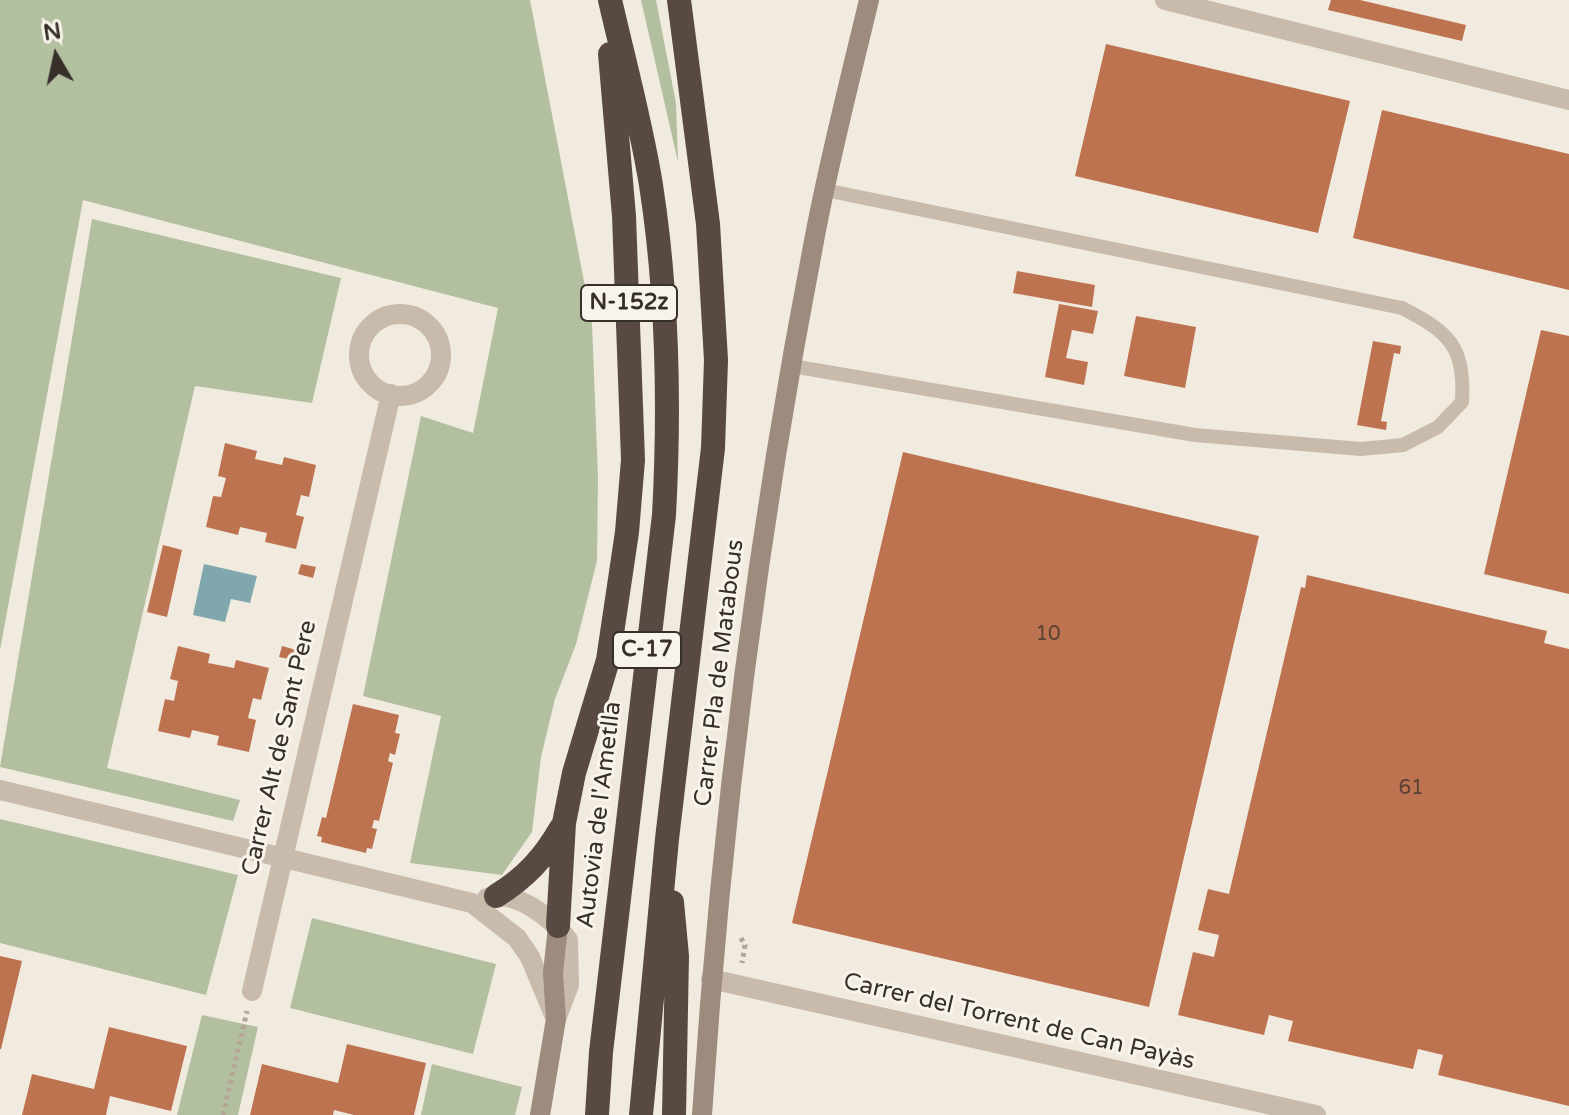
<!DOCTYPE html>
<meta charset="utf-8">
<style>
body{margin:0}
#map{position:relative;width:1569px;height:1115px;overflow:hidden;background:#f1eadf;font-family:"Varela Round",sans-serif}
canvas{display:block}
.north{position:absolute;left:16px;top:16px;width:80px;height:80px;-webkit-text-stroke:6px #f9f4eb;paint-order:stroke;rotate:351deg;font-size:22px;font-weight:700;line-height:32px;text-align:center;color:#372f2a}
.north::after{content:'';display:block;margin:auto;width:28px;height:36px;background:#372f2a;clip-path:polygon(50% 0,100% 100%,50% 72%,0 100%)}
</style>
<div id="map">
<canvas width="1569" height="1115"></canvas>
<div class="north">N</div>
</div>
<script>
const context = document.querySelector('canvas').getContext('2d');
context.lineJoin = 'round';
function paint(path, color) {
  context.fillStyle = color;
  context.fill(path, 'evenodd');
}
function trace(path, color, width, dash) {
  context.strokeStyle = color;
  context.lineWidth = width;
  context.lineCap = dash ? 'butt' : 'round';
  context.setLineDash(dash || []);
  context.stroke(path);
}
function drawText(font, color, halo, rows, align = 'center') {
  context.font = font + ' "Varela Round",sans-serif';
  context.lineWidth = 6;
  context.setLineDash([]);
  context.textBaseline = 'middle';
  context.strokeStyle = halo;
  context.fillStyle = color;
  for (const [text, x, y, turn = 0] of rows) {
    context.save();
    context.translate(x, y);
    context.rotate((+turn || 0) * Math.PI / 180);
    context.textAlign = isNaN(turn) ? turn : align;
    if (halo) context.strokeText(text, 0, 0);
    context.fillText(text, 0, 0);
    context.restore();
  }
}
const green = new Path2D(`
 M0 0H530L592 323 598 478 597 561 576 644 555 699 541 757 532 832 502 875 410 863 441 716 363 696 421 416 473 433 498 308 83 200 0 650Z
 M641 0H656L676 103 678 162Z
 M92 219 341 278 312 403 195 386 107 768 240 800 233 821 0 767Z
 M0 819 238 875 206 995 0 943Z
 M312 918 496 964 473 1054 290 1008Z
 M202 1015 258 1027 238 1115H177Z
 M432 1064 522 1087 515 1115H421Z`);
const water = new Path2D(`
 M204 564 257 576 250 603 231 599 225 622 193 615Z`);
const building = new Path2D(`
 M1331 0H1360L1466 25 1462 41 1328 10Z
 M1106 44 1350 101 1318 233 1075 176Z
 M1382 110 1569 154V290L1353 238Z
 M1017 271 1095 285 1092 307 1013 293Z
 M1059 304 1098 311 1093 334 1072 330 1066 358 1088 362 1084 385 1045 377Z
 M1136 316 1196 327 1185 388 1124 376Z
 M1541 330 1569 336V594L1484 574Z
 M1373 341 1401 346 1400 354 1394 353 1381 421 1387 422 1386 430 1357 425Z
 M225 443 257 451 255 459 282 465 284 457 316 465 309 497 301 495 296 515 304 517 296 549 265 542 267 533 240 527 238 535 206 527 213 496 221 497 226 478 218 476Z
 M903 452 1259 536 1149 1007 792 923Z
 M163 545 182 550 167 617 147 612Z
 M301 564 316 567 313 578 298 574Z
 M1307 575 1547 631 1544 643 1569 649V1106L1438 1075 1443 1055 1418 1049 1413 1069 1288 1041 1293 1021 1269 1015 1264 1035 1178 1015 1193 952 1214 957 1219 935 1198 930 1208 889 1229 894 1301 587 1305 588Z
 M178 646 210 654 208 663 234 668 236 660 269 668 261 700 253 698 248 718 256 720 249 752 217 745 219 736 192 730 190 738 158 731 165 699 174 701 178 681 170 679Z
 M282 646 296 650 294 660 279 657Z
 M353 704 399 715 395 733 400 734 395 755 390 753 388 761 393 763 379 821 374 820 372 828 377 829 372 849 367 848 366 853 321 842 322 837 317 836 322 817 326 818Z
 M0 956 22 961 1 1049H0Z
 M109 1027 187 1046 171 1111 110 1096 106 1115H22L32 1074 94 1089Z
 M347 1044 426 1063 414 1115H354L334 1110 333 1115H250L262 1064 338 1083Z`);
const path = new Path2D(`
 M741 938 745 945 742 963
 M223 1115 247 1011`);
const service = new Path2D(`
 M792 366 1195 435 1361 449 1403 445 1438 427 1462 402C1465 346 1449 332 1402 308L825 190`);
const minor = new Path2D(`
 M1165 0 1569 100
 M359 355a41 41 0 1 1 82 0a41 41 0 1 1-82 0Z
 M0 790 472 903 517 938 530 957 554 1015
 M487 898C516 889 552 918 568 940L569 985 556 1019
 M711 979 1316 1115
 M252 991 391 394`);
const secondary = new Path2D(`
 M540 1115 556 1019 553 973 558 926
 M702 1115C721 822 758 530 814 241 829 160 850 80 869 0`);
const motorway = new Path2D(`
 M496 896C525 878 544 858 561 828
 M672 902 677 956 674 1115
 M558 926 564 823 574 773 608 660 627 532 633 460 624 216 610 54
 M597 1115 601 1052 664 515C670 404 668 295 651 185 641 123 624 61 610 0
 M641 1115 667 839 713 448 716 360 708 224 679 0`);
const numberNames = [
 ["10",1048,635],
 ["61",1411,789]
];
const shields = [
 [629,303,96],
 [647,650,68]
];
const shieldNames = [
 ["N-152z",629,303],
 ["C-17",647,650]
];
const streetNames = [
 ["Carrer Pla de Matabous",720,673,-83],
 ["Carrer Alt de Sant Pere",280,748,-77],
 ["Autovia de l'Ametlla",600,815,-83],
 ["Carrer del Torrent de Can Payàs",1019,1022,13]
];
paint(green, '#b2c0a0');
paint(water, '#80a7ad');
paint(building, '#be7350');
trace(path, '#b5a596', 5, [4, 4]);
trace(service, '#c9bbab', 14);
trace(minor, '#c9bbab', 20);
trace(secondary, '#9d8b7d', 20);
trace(motorway, '#584a42', 24);
drawText('20px', '#594034', null, numberNames);
for (const [x, y, w] of shields) {
  const box = new Path2D();
  box.roundRect(x - w / 2, y - 18, w, 36, 6);
  context.fillStyle = '#f9f4eb';
  context.fill(box);
  trace(box, '#372f2a', 2);
}
drawText('bold 22px', '#372f2a', null, shieldNames);
drawText('24px', '#372f2a', '#f9f4eb', streetNames);
</script>
